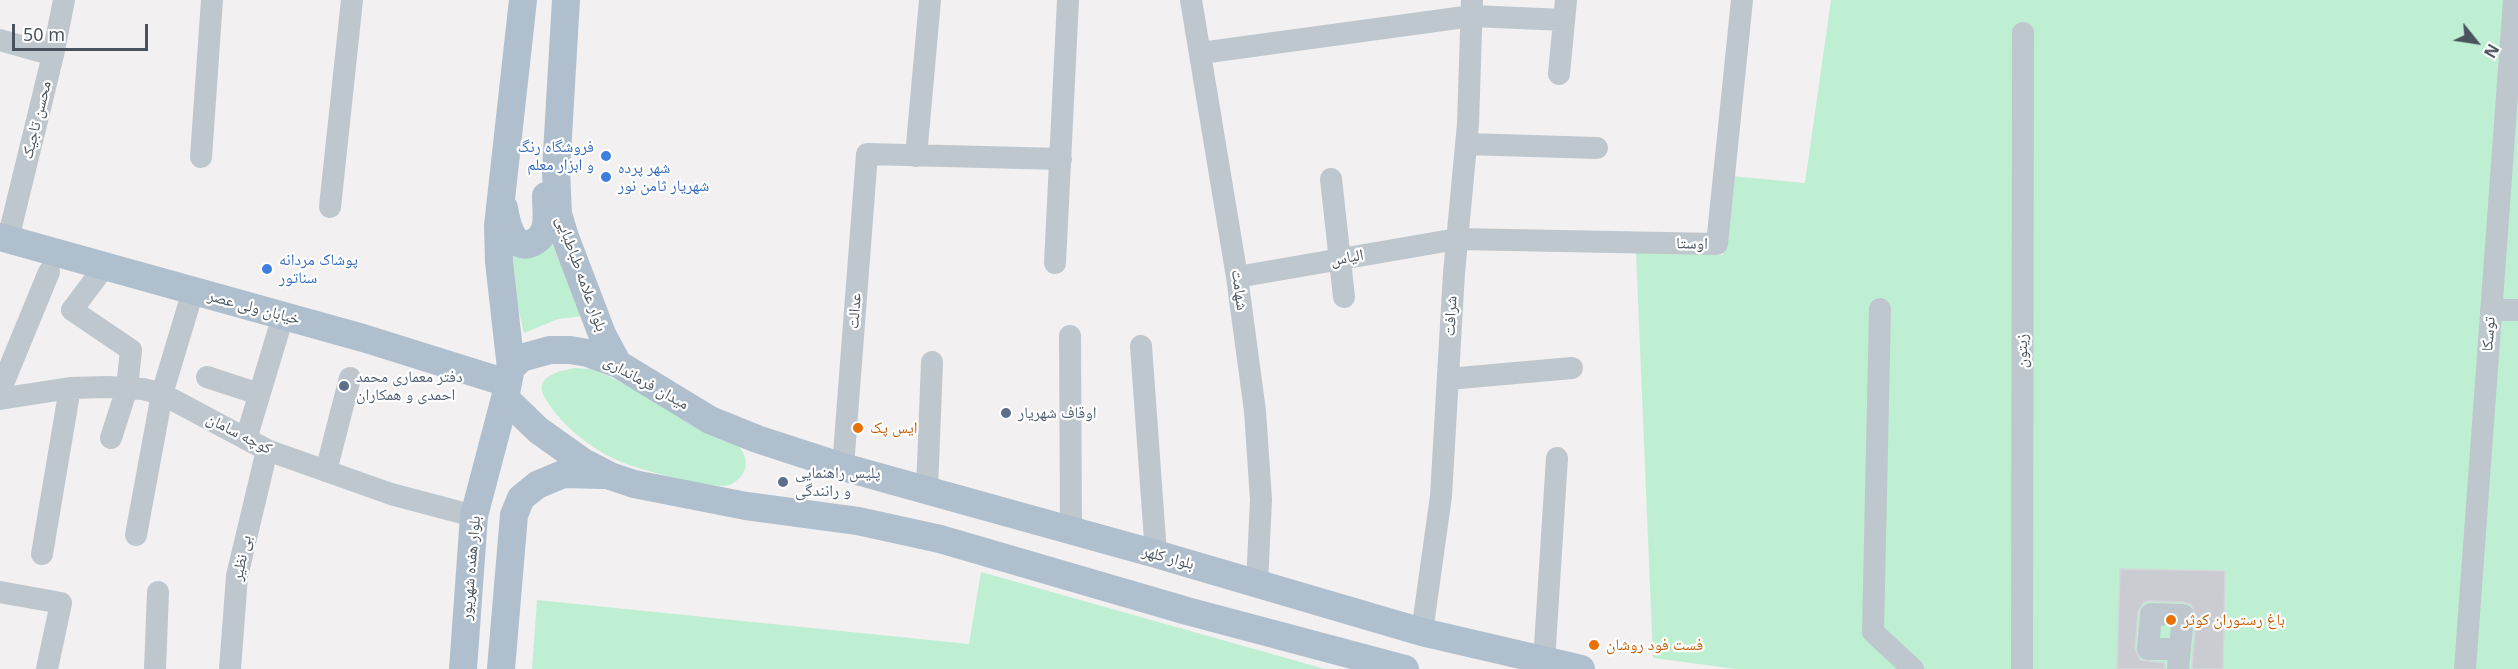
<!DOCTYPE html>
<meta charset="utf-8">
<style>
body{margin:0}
#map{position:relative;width:2518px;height:669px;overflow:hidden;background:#f2f0f0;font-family:"Noto Sans",sans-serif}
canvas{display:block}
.north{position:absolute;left:2446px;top:12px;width:60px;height:60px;-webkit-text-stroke:4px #fff;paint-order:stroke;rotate:120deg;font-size:16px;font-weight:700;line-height:24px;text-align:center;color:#48535d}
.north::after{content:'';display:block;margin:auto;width:21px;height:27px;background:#48535d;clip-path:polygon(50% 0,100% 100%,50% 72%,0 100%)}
.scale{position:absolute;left:12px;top:24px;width:136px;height:27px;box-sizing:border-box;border:3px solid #48535d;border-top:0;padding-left:8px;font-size:18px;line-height:21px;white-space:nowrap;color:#48535d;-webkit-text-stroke:4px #fff;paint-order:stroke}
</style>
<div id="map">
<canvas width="2518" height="669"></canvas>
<div class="north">N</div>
<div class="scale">50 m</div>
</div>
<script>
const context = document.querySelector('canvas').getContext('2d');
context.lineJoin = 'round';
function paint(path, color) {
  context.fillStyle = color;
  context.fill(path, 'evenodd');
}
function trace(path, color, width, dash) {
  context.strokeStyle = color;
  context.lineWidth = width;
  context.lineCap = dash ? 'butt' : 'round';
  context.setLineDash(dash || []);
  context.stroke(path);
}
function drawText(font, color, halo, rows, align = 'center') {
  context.font = font + ' "Noto Sans","Noto Naskh Arabic",sans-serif';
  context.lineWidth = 4.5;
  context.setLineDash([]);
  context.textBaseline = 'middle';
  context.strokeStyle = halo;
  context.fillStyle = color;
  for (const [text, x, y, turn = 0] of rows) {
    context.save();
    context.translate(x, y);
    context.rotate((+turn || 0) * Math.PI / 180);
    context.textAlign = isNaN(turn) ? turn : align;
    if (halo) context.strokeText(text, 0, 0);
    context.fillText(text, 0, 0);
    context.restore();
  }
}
const green = new Path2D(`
 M1831 0H2518V669H1736L1653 658 1636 252 1723 255 1731 176 1805 183Z
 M551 242 584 316 558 319 524 333 504 248Z
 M574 368 591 369 610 377 734 441C742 449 748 458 745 469 742 478 733 485 725 486 703 487 642 470 621 462 593 450 563 427 547 401 531 378 555 372 574 368Z
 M981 572 1325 669H532L537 600 969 644Z`);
const building = new Path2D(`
 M2120 569 2225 571 2223 669H2192L2196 616 2191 604 2183 602 2151 601 2144 602 2138 612 2135 648 2140 660 2165 663V669H2117Z`);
const minor = new Path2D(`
 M1191 0 1237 277 1255 411 1261 500 1257 583
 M0 40 53 55
 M1201 53 1472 16 1564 20
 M1559 74 1566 0
 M1466 144 1597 148
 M916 156 930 0
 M201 157 212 0
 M1331 179 1344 297
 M330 207 352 0
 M8 239 53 55 64 0
 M1055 263 1068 0
 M105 266 72 310 131 350 127 388 111 438
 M1237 277 1457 239 1717 244 1742 0
 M1880 309 1873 632 1913 669
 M2491 310H2518
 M1070 336 1071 532
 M1141 346 1156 554
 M207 377 259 394
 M1448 379 1572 368
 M0 391 49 272
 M0 399 70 388 108 387 143 389 162 394 267 450 391 494 474 516
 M246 439 283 316
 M843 467 867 154 1061 159
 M326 471 350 378
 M927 490 932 362
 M136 535 162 394 193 291
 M42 554 70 388
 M0 592 61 603 47 669
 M1422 632 1441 496 1454 273 1468 124 1472 0
 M1544 661 1557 458
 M155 669 158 592
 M230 669 237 576 267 450
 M2022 669 2023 33
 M2178 669 2183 615 2151 614 2148 649H2180
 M2465 669 2514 0`);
const major = new Path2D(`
 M566 0 556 170 558 214 565 237 602 334 618 364
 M504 208C506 221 512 252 532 243 539 240 542 236 545 229 548 220 546 206 546 196
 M0 237 363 338 507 383
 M511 368 499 262 498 226 523 0
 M463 669 474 516 505 398
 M501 669 514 515 521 498 537 485 563 474 603 475
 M1405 669 1187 611 940 539 858 521 746 506 634 484 610 476 583 462 538 430 505 398 511 368 521 358 550 350H570L588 353 618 364 710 420 757 439 843 467 1156 554 1422 632 1581 669`);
const markers = [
 [606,156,6,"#3f7fe0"],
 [606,177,6,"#3f7fe0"],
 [267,269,6,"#3f7fe0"],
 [344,386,6,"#5c6f8a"],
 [1006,413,6,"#5c6f8a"],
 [858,428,6,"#e8710a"],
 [783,482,6,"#5c6f8a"],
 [2171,620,6,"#e8710a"],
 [1594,645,6,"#e8710a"]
];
const streetNames = [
 ["محسن تاجیک",37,120,-76],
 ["اوستا",1692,244,1],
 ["الیاس",1347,258,-10],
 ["بلوار علامه طباطبایی",581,274,70],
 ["شهامت",1239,290,82],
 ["خیابان ولی عصر",254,308,15],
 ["عدالت",855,311,-86],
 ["شرافت",1451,316,-87],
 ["توسکا",2489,334,-86],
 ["زیتون",2022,351,-90],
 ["میدان فرمانداری",646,383,29],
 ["کوچه سامان",239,434,27],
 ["بی نظیر",242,558,-78],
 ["بلوار کلهر",1168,558,15],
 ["بلوار هفده شهریور",471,568,-85]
];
const shopNames = [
 ["فروشگاه رنگ",594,147,"right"],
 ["و ابزار معلم",594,165,"right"],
 ["شهر پرده",618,168],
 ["شهریار ثامن نور",618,186],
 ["پوشاک مردانه",279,260],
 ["سناتور",279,278]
];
const serviceNames = [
 ["دفتر معماری محمد",356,377],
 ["احمدی و همکاران",356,395],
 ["اوقاف شهریار",1018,413],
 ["پلیس راهنمایی",795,473],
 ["و رانندگی",795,491]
];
const foodNames = [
 ["ایس پک",870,428],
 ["باغ رستوران کوثر",2183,620],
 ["فست فود روشان",1606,645]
];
paint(green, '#bfefd2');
paint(building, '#caccd2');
trace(building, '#d4d6db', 1.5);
trace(minor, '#bec7ce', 22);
trace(major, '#b0bfce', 28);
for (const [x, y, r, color] of markers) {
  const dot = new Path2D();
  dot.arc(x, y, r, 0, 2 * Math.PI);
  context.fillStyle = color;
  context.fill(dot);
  trace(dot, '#fff', 2);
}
drawText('16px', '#48535d', '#fff', streetNames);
drawText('16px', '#366cbe', '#fff', shopNames, 'left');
drawText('16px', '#4e5e75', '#fff', serviceNames, 'left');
drawText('16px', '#c56008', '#fff', foodNames, 'left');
</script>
